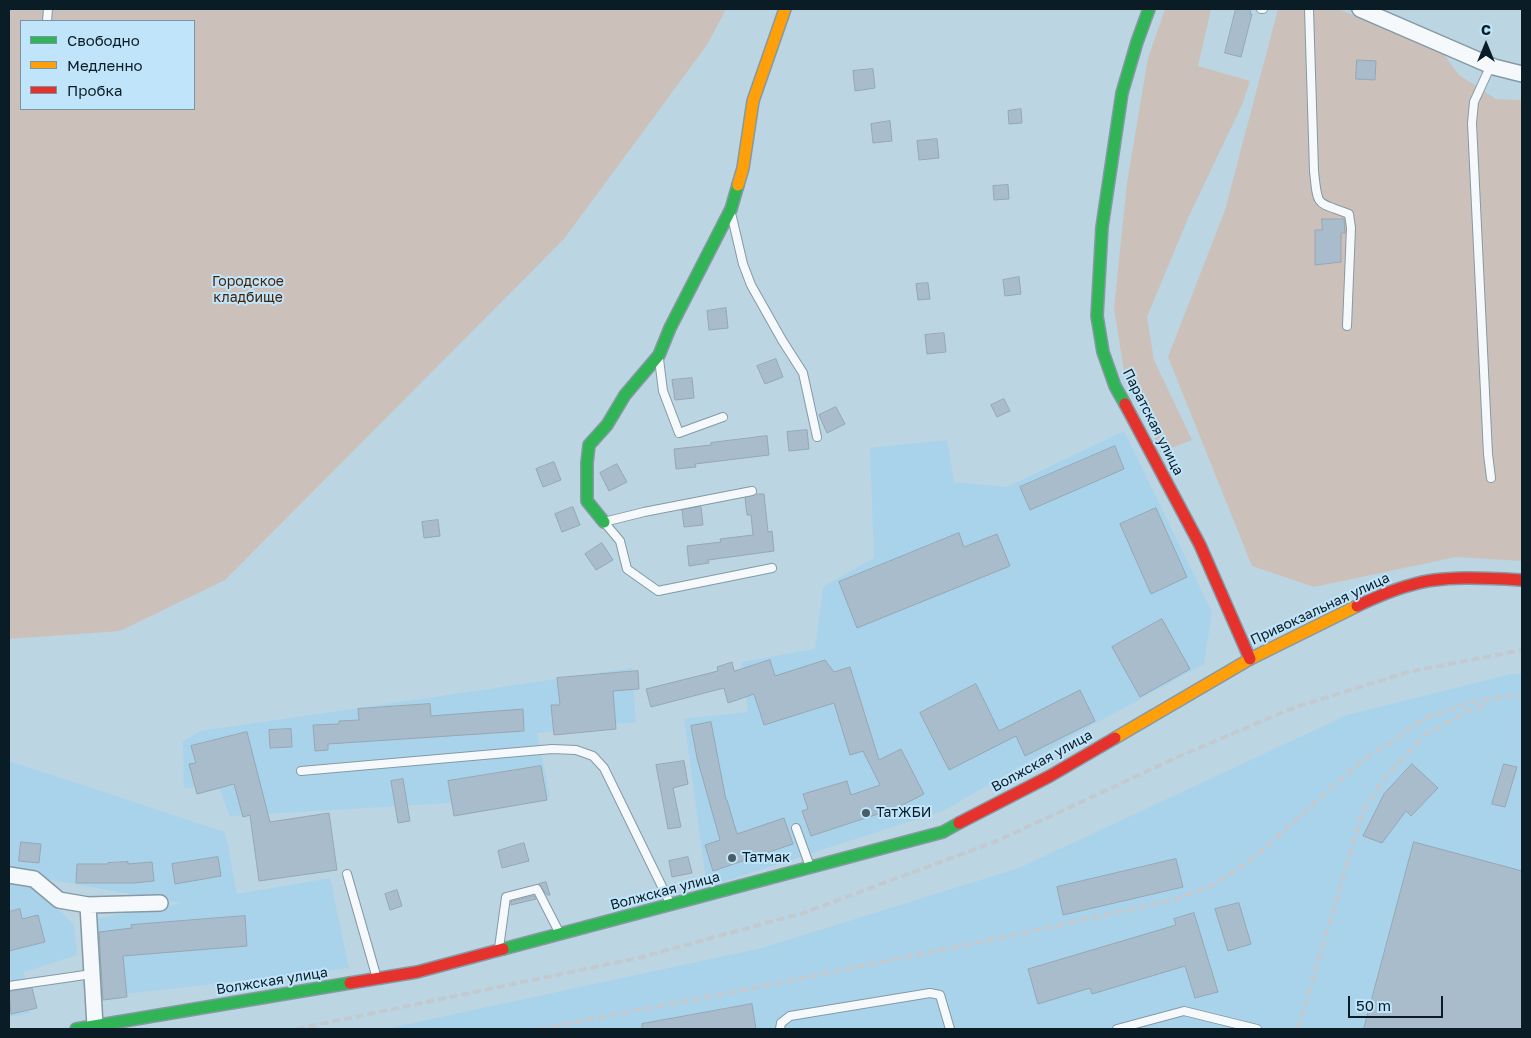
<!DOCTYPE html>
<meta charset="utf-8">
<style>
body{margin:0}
#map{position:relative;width:1531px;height:1038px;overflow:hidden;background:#bbd5e3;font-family:"Golos Text",sans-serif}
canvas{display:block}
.frame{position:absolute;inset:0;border:10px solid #0a1c25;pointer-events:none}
.legend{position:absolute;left:20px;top:20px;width:175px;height:90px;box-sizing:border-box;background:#c0e5fa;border:1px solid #7795a5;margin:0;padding:6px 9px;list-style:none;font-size:15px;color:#0a1c25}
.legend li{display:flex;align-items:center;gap:10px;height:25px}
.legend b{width:25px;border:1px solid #7795a5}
.north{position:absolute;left:1461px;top:20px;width:50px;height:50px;-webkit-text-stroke:4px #c0e5fa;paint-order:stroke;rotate:0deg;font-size:14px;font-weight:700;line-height:20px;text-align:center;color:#0a1c25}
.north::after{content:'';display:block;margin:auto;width:18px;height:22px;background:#0a1c25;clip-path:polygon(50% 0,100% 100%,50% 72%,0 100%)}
.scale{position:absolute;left:1348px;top:996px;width:95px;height:22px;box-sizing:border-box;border:2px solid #0a1c25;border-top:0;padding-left:6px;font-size:15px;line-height:18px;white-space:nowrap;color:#0a1c25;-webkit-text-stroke:4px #c0e5fa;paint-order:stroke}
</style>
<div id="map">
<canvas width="1531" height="1038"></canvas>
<div class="frame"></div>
<ul class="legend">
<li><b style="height:6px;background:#30b455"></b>Свободно</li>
<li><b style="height:6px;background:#ff9f0a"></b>Медленно</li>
<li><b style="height:6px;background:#e5322d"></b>Пробка</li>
</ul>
<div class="north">С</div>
<div class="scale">50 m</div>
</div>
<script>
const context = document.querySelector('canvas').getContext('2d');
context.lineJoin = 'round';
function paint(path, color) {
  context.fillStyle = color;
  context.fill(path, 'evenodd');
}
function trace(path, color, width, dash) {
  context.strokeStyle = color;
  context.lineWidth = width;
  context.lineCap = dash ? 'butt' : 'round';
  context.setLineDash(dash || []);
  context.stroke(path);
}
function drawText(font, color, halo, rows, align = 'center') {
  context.font = font + ' "Golos Text",sans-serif';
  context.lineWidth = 4;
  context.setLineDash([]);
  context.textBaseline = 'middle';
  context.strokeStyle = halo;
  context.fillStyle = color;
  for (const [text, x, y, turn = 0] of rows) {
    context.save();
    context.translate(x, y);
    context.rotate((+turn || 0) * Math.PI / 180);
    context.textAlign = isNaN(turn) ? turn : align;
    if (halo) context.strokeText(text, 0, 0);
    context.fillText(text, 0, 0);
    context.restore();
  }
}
const built = new Path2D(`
 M1124 431 1212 612 1204 664 1074 735 945 810 707 887 684 719 748 712 741 662 815 649 823 587 874 558 870 448 947 440 954 482 1007 487Z
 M632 668 636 722 537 733 550 797 230 816 218 785 184 788 183 741 201 731Z
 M1511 674H1522V1029H385L762 948 1019 868 1347 715Z
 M9 761 225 832 237 894 330 878 349 968 100 997 89 920 182 903 24 875 74 925 77 955 24 972 30 1013 9 1017Z`);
const green = new Path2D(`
 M9 9H726L707 45 564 239 225 580 120 631 9 639ZM21 21H194V109H21Z
 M1165 9H1211L1198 66 1250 81 1242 105 1189 216 1147 317 1154 360 1192 440 1161 452 1124 371 1114 308 1127 183 1148 58Z
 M1278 9H1338L1442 52 1459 75 1496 99 1522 100V561L1456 557 1314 587 1252 566 1168 357 1225 210Z`);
const building = new Path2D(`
 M1236 9H1251L1250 14H1252L1241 57 1225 53Z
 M1357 60 1376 61 1375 80 1356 79Z
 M873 69 875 88 855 91 853 71Z
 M1021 109 1022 123 1009 124 1008 111Z
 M890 121 892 141 873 143 871 124Z
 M937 139 939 158 919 160 917 141Z
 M1008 185 1009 199 994 200 993 186Z
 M1322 219H1344L1345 233H1341V262L1315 265V230H1322Z
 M1019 277 1021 294 1005 296 1003 280Z
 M928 283 930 299 918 300 916 284Z
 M726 308 728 328 709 330 707 311Z
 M944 333 946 352 927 354 925 335Z
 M776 359 783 377 765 384 757 366Z
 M692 378 694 398 675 400 672 380Z
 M1004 399 1010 411 997 417 991 405Z
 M836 407 845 424 827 433 819 415Z
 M807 430 809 449 789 451 787 432Z
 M767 436 769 455 695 464 696 467 676 469 674 449 711 445V443Z
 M1115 446 1124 469 1030 510 1020 487Z
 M554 462 561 480 543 487 536 469Z
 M617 464 627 482 609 491 600 473Z
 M756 494H764L768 532 772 531 774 551 708 560 709 563 689 566 687 546 721 542 720 539 753 535 751 515H747L745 498Z
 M573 507 580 525 562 532 555 514Z
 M701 507 703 525 684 527 682 510Z
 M1156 508 1187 577 1151 594 1120 524Z
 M438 520 440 536 424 538 422 522Z
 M959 533 964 547 997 534 1010 566 857 628 839 582Z
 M602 543 613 560 596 570 585 554Z
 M1162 619 1190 669 1140 697 1112 647Z
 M770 660 775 676 825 660 834 672 850 667 879 760 901 749 924 794 893 810V809L811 836 802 811 808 809 803 794 847 781 851 795 880 785 863 751 850 755 834 703 764 725 754 694 728 703 724 688 651 707 646 689 718 671 717 667 732 662 734 671Z
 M638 671 639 689 613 691 616 729 554 735 551 705H560L557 678Z
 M976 684 999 731 1080 690 1095 721 1025 756 1016 736 949 770 920 713Z
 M430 704 431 716 523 709 524 731 328 744V750L315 751 313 725 339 724V721L359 720 358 709Z
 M711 722 726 800H727L737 834 784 818 793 844 713 871 705 845 720 840 697 758 691 726Z
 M291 729 292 747 270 748 269 730Z
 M247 732 270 822 329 813 337 870 259 881 250 815 243 817 234 784 197 794 189 764 196 763 191 746Z
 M684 761 688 784 673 788 681 827 668 829 656 765Z
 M1412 764 1438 788 1411 816 1406 811 1382 843 1363 836 1384 794Z
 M1504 764 1517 767 1505 807 1492 804Z
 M541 766 547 800 454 816 448 781Z
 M403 779 410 821 398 823 391 781Z
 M21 842 41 844 39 863 19 861Z
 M1414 842 1522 871V1029H1364Z
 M524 843 529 861 502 868 498 851Z
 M218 857 221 876 175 884 172 864Z
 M688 857 692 873 672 877 669 861Z
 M1176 859 1183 887 1063 915 1057 887Z
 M128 862V864L152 862 154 881 134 883H76L77 864H108V863Z
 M546 882 550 895H547L539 884Z
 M397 890 402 906 390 910 385 894Z
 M534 896 536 899 511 905V902Z
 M1239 903 1251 944 1228 951 1215 909Z
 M20 909 22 919 38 915 45 942 9 951V912Z
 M1194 913 1218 992 1195 998 1185 966 1092 994 1090 988 1038 1004 1028 969 1176 925 1174 919Z
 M245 916 247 946 123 956 127 997 103 1000 99 932 132 928 131 925Z
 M32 988 37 1008 11 1014 9 992Z
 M752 1004 756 1029H642V1024Z`);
const lane = new Path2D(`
 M1261 9H1263
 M1309 9 1314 171C1318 209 1316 201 1349 214L1351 228 1347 326
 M47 21 48 9
 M1491 65 1474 102 1472 123 1488 454 1491 478
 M732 217 743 264 751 285 782 340 803 373 817 437
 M659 359 663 391 679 433 723 417
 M752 491 644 512 604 522 620 541 627 569 658 591 772 568
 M301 771 552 749 576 750 593 756 604 768 670 903
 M796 828 809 864
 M347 874 376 975
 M499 948 506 897 537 889 559 932
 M9 986 92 974
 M780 1029 781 1023 790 1016 930 993 940 995 950 1029
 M1117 1029 1184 1011 1257 1029`);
const street = new Path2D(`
 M1360 9 1494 67 1522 74
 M9 875 34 879 59 900 88 905 160 903
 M88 905 95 1026`);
const fast = new Path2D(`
 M1125 404 1115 386 1103 352 1097 316 1102 227 1122 93 1137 42 1149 9
 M604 522 587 501V463L589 445 607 425 625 395 659 355 670 328 731 209 738 185
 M503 949 943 832 959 823
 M76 1029 350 983`);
const slow = new Path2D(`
 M738 185 743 168 753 101 785 9
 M1115 738 1250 659 1357 606`);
const jam = new Path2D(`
 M1125 404 1200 545 1250 659
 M1357 606C1374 598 1392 590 1411 585 1442 575 1489 578 1522 580
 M959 823 1050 776 1115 738
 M350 983 417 972 503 949`);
const rail = new Path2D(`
 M297 1029 638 958 803 913 997 841 1180 756 1293 708 1408 672 1522 650
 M539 1029 734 992 1034 931 1176 899 1215 884 1251 860 1359 763 1426 718 1471 702 1522 694
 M1298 1029 1363 810 1387 775 1425 735 1468 711 1488 705`);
const markers = [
 [866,813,5,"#485d68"],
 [732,858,5,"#485d68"]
];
const parkNames = [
 ["Городское",248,282],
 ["кладбище",248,298]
];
const streetNames = [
 ["Паратская улица",1153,422,63],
 ["Привокзальная улица",1320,609,-25],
 ["Волжская улица",1042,761,-29],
 ["Волжская улица",665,891,-15],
 ["Волжская улица",272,981,-9]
];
const poiNames = [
 ["ТатЖБИ",876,813],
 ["Татмак",742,858]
];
paint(built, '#a9d3ea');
paint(green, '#ccc1ba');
paint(building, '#a9bccb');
trace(building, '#96a7b3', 1);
trace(lane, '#8599a4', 10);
trace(street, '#8599a4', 18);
trace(fast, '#8599a4', 14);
trace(slow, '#8599a4', 14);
trace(jam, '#8599a4', 14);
trace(lane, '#f5f9fb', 8);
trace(street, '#f5f9fb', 15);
trace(fast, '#30b455', 11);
trace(slow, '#ff9f0a', 11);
trace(jam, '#e5322d', 11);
trace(rail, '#c2cacf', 4, [8, 4]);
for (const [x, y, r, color] of markers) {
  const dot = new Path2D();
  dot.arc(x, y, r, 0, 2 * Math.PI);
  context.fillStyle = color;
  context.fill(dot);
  trace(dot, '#c0e5fa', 2);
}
drawText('14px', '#462208', '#c0e5fa', parkNames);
drawText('14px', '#0a1c25', '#c0e5fa', streetNames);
drawText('14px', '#0a1c25', '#c0e5fa', poiNames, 'left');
</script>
